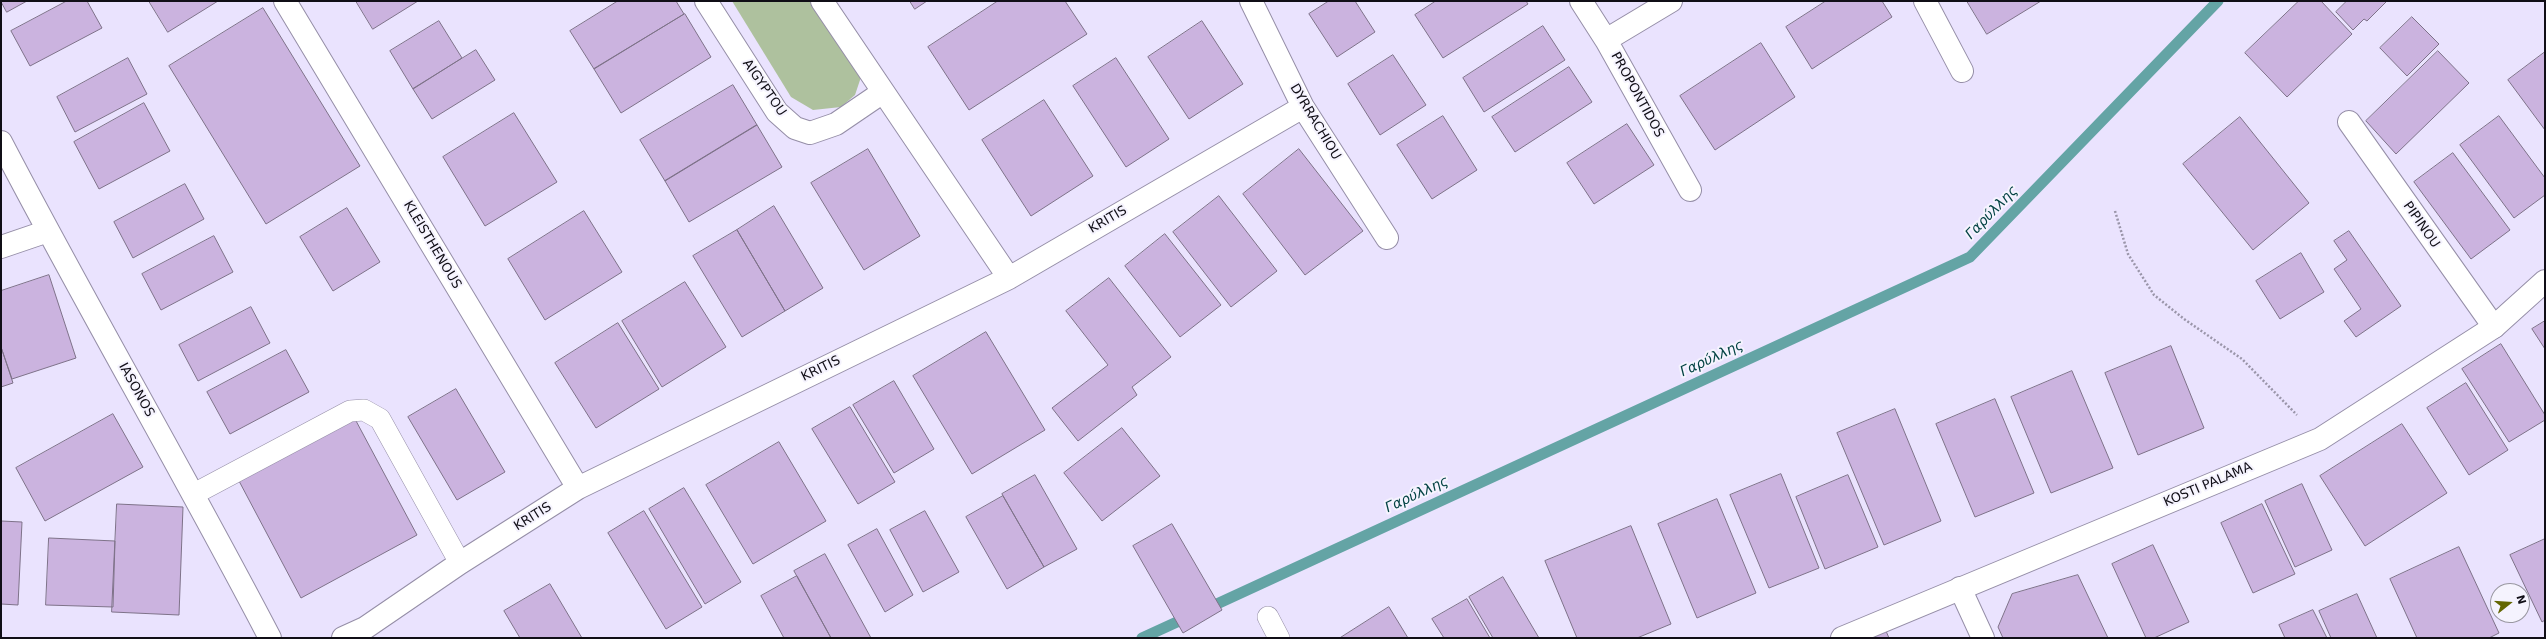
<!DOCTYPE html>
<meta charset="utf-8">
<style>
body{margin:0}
#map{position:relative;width:2546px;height:639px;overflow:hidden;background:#eae3fe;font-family:"DejaVu Sans",sans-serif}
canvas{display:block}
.frame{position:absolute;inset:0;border:2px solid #100e16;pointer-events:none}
.north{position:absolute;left:2490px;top:583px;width:40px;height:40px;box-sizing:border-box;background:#f5f3fe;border:1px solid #9997a1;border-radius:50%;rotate:73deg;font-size:11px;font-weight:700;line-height:16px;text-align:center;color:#100e16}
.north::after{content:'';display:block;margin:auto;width:14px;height:18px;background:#636602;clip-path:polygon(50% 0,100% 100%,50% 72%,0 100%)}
</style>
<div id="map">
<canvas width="2546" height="639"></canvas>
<div class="frame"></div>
<div class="north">N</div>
</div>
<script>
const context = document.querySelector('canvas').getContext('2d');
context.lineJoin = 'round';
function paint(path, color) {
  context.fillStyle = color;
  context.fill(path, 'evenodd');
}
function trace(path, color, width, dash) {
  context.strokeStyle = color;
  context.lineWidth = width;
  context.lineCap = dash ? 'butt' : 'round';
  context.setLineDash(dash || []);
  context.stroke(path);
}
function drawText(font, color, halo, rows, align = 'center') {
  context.font = font + ' "DejaVu Sans",sans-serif';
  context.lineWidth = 4;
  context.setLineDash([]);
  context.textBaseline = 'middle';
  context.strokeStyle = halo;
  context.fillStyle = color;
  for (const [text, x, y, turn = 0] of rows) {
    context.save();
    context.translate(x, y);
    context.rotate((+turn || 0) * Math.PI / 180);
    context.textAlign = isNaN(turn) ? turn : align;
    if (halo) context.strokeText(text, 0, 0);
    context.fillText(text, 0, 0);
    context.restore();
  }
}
const green = new Path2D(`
 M732 1H815L863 71 855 95 841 107 813 110 791 97Z`);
const stream = new Path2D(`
 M1206 609 1970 257 2218 1
 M1142 638 1190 616`);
const building = new Path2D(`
 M1 1H27L7 12Z
 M67 1H87L102 28 30 66 11 31Z
 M149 1H218L168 32Z
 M356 1H418L373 29Z
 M618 1H676L684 14 594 69 570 31Z
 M910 1H927L915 9Z
 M998 1H1065L1087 34 969 110 928 47Z
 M1329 1H1355L1375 32 1337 57 1309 14Z
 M1436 1H1526L1528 4 1443 58 1415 15Z
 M1826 1H1882L1892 17 1812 69 1786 27Z
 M1967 1H2041L1987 34Z
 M2299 1H2321L2352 34 2287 97 2245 53Z
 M2347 1H2387L2367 21 2364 19 2353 30 2336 12Z
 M263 8 360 166 266 224 169 66Z
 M685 14 711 57 621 113 594 69Z
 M2412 17 2439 44 2407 76 2380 48Z
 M439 21 462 58 413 89 390 51Z
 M1202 21 1243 84 1189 119 1148 57Z
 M1543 26 1565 60 1484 112 1463 78Z
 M1761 43 1795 97 1715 150 1680 96Z
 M476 50 495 80 432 119 413 89Z
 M2438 51 2469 83 2396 154 2366 121Z
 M2545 52V130L2508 80Z
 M1393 55 1426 105 1380 135 1348 84Z
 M128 58 147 94 75 132 57 97Z
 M1116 58 1169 139 1126 167 1073 86Z
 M1569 67 1592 102 1515 152 1492 117Z
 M733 85 757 125 665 181 640 140Z
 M1044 100 1093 176 1031 216 982 140Z
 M144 103 170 151 99 189 74 142Z
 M514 113 557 182 485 226 443 157Z
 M1443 116 1477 170 1432 199 1397 145Z
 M2499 116 2545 178V195L2514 218 2460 145Z
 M2240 117 2309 203 2253 250 2183 164Z
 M1627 124 1654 165 1594 204 1567 163Z
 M757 125 782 167 689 222 665 181Z
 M868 149 920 236 864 270 811 183Z
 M1299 149 1363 231 1305 275 1243 194Z
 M2453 153 2510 230 2471 259 2414 182Z
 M185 184 204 219 133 258 114 222Z
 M1219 196 1277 271 1231 307 1173 232Z
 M774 206 823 288 785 311 737 230Z
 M347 208 380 262 333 291 300 237Z
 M584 211 622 272 545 320 508 259Z
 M737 230 785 311 742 337 693 256Z
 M2349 231 2401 306 2356 337 2344 321 2361 309 2334 269 2347 260 2334 241Z
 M1165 234 1221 305 1180 337 1125 266Z
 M214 236 233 272 161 310 142 274Z
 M2301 253 2324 292 2280 319 2256 281Z
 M49 275 76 358 12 379 1 347V291Z
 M1109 278 1171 357 1132 387 1137 395 1078 441 1052 408 1108 365 1066 311Z
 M685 282 726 347 662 387 622 321Z
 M251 307 270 343 198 381 179 345Z
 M2545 321V349L2532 329Z
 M618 323 659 389 596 428 555 363Z
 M986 332 1045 430 972 474 913 376Z
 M2501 344 2545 415V420L2509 442 2462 369Z
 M2171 346 2204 428 2138 455 2105 373Z
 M1 347 13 383 1 387Z
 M286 350 309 392 230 434 207 392Z
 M2072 371 2113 468 2051 493 2011 397Z
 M894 381 934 449 894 473 853 405Z
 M2466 383 2508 450 2469 475 2427 408Z
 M456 389 505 472 457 500 408 417Z
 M1995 399 2034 493 1975 517 1936 424Z
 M850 407 895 482 858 504 812 429Z
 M1895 409 1941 521 1884 545 1837 433Z
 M113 414 143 467 45 521 16 468Z
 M355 419 417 535 301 598 239 481Z
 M2402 424 2447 493 2365 546 2320 476Z
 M1122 428 1160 476 1102 521 1064 473Z
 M779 442 826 521 753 564 706 485Z
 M1781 474 1819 568 1769 588 1730 495Z
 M1035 475 1077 549 1044 567 1002 494Z
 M1848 475 1878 547 1825 569 1796 497Z
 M2302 484 2332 550 2295 567 2265 501Z
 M684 488 741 582 705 604 649 509Z
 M1003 496 1044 567 1007 589 966 517Z
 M1717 499 1756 593 1697 618 1658 524Z
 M117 504 183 507 179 615 112 612Z
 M2262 504 2295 574 2253 593 2221 523Z
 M644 511 702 607 666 629 608 533Z
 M925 511 959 572 923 592 890 530Z
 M1 521 22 522 18 605 1 604Z
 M1172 524 1222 610 1183 633 1133 546Z
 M1631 526 1671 624 1637 638H1577L1545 561Z
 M877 529 913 595 885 612 848 545Z
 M49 538 115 541 113 607 46 605Z
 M2545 539V620L2542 622 2510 555Z
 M2153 545 2189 622 2154 638H2146L2112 564Z
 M2459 547 2499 633 2489 638H2417L2390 579Z
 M825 554 871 638H831L794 571Z
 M2078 575 2108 638H2003L1998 627 2012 594Z
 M797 576 831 638H784L761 596Z
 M1503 577 1539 638H1493L1469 597Z
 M550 584 582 638H520L504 611Z
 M2357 594 2377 638H2331L2319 611Z
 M1467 599 1490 638H1444L1432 619Z
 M1389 607 1408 638H1340Z
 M2313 610 2327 638H2285L2279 625Z
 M1886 631 1889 638H1872Z`);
const path = new Path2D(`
 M2115 211 2128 254 2154 295 2184 319 2242 359 2297 415`);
const service = new Path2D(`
 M194 494 350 411 364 410 380 419 460 563
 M1268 617 1279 638`);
const minor = new Path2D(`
 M285 1 578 488
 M706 1 777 112 795 128 810 133 836 124 883 92
 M822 1 1009 278
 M1251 1 1303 107 1387 238
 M1581 1 1606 40 1690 190
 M1925 1 1962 71
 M1606 40 1671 1
 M2349 122 2494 327
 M1 142C88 309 183 471 270 638
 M1 247 48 231
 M1960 588 1983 638
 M343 638 365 628 460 563 578 488 1009 278 1303 107`);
const tertiary = new Path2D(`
 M1842 638 2320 439 2494 327 2545 281`);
const streetNames = [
 ["AIGYPTOU",764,88,55],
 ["PROPONTIDOS",1637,95,61],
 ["DYRRACHIOU",1315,122,59],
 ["KRITIS",1108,220,-30],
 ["PIPINOU",2421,225,55],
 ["KLEISTHENOUS",432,245,59],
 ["KRITIS",821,369,-26],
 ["IASONOS",136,390,61],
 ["KOSTI PALAMA",2208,485,-23],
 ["KRITIS",533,517,-32]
];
const waterNames = [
 ["Γαρύλλης",1992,213,-46],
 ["Γαρύλλης",1712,359,-25],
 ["Γαρύλλης",1417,495,-25]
];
paint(green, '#aec19e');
trace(stream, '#64a4a5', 11);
paint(building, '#cbb3df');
trace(building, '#7e7289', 1);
trace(service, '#958ea7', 22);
trace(minor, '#958ea7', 24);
trace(tertiary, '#958ea7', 24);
trace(path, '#9a95a9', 2.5, [2, 2]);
trace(service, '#fff', 21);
trace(minor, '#fff', 22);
trace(tertiary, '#fff', 22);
drawText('13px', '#100e16', '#f5f3fe', streetNames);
drawText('italic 14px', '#044344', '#f5f3fe', waterNames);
</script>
